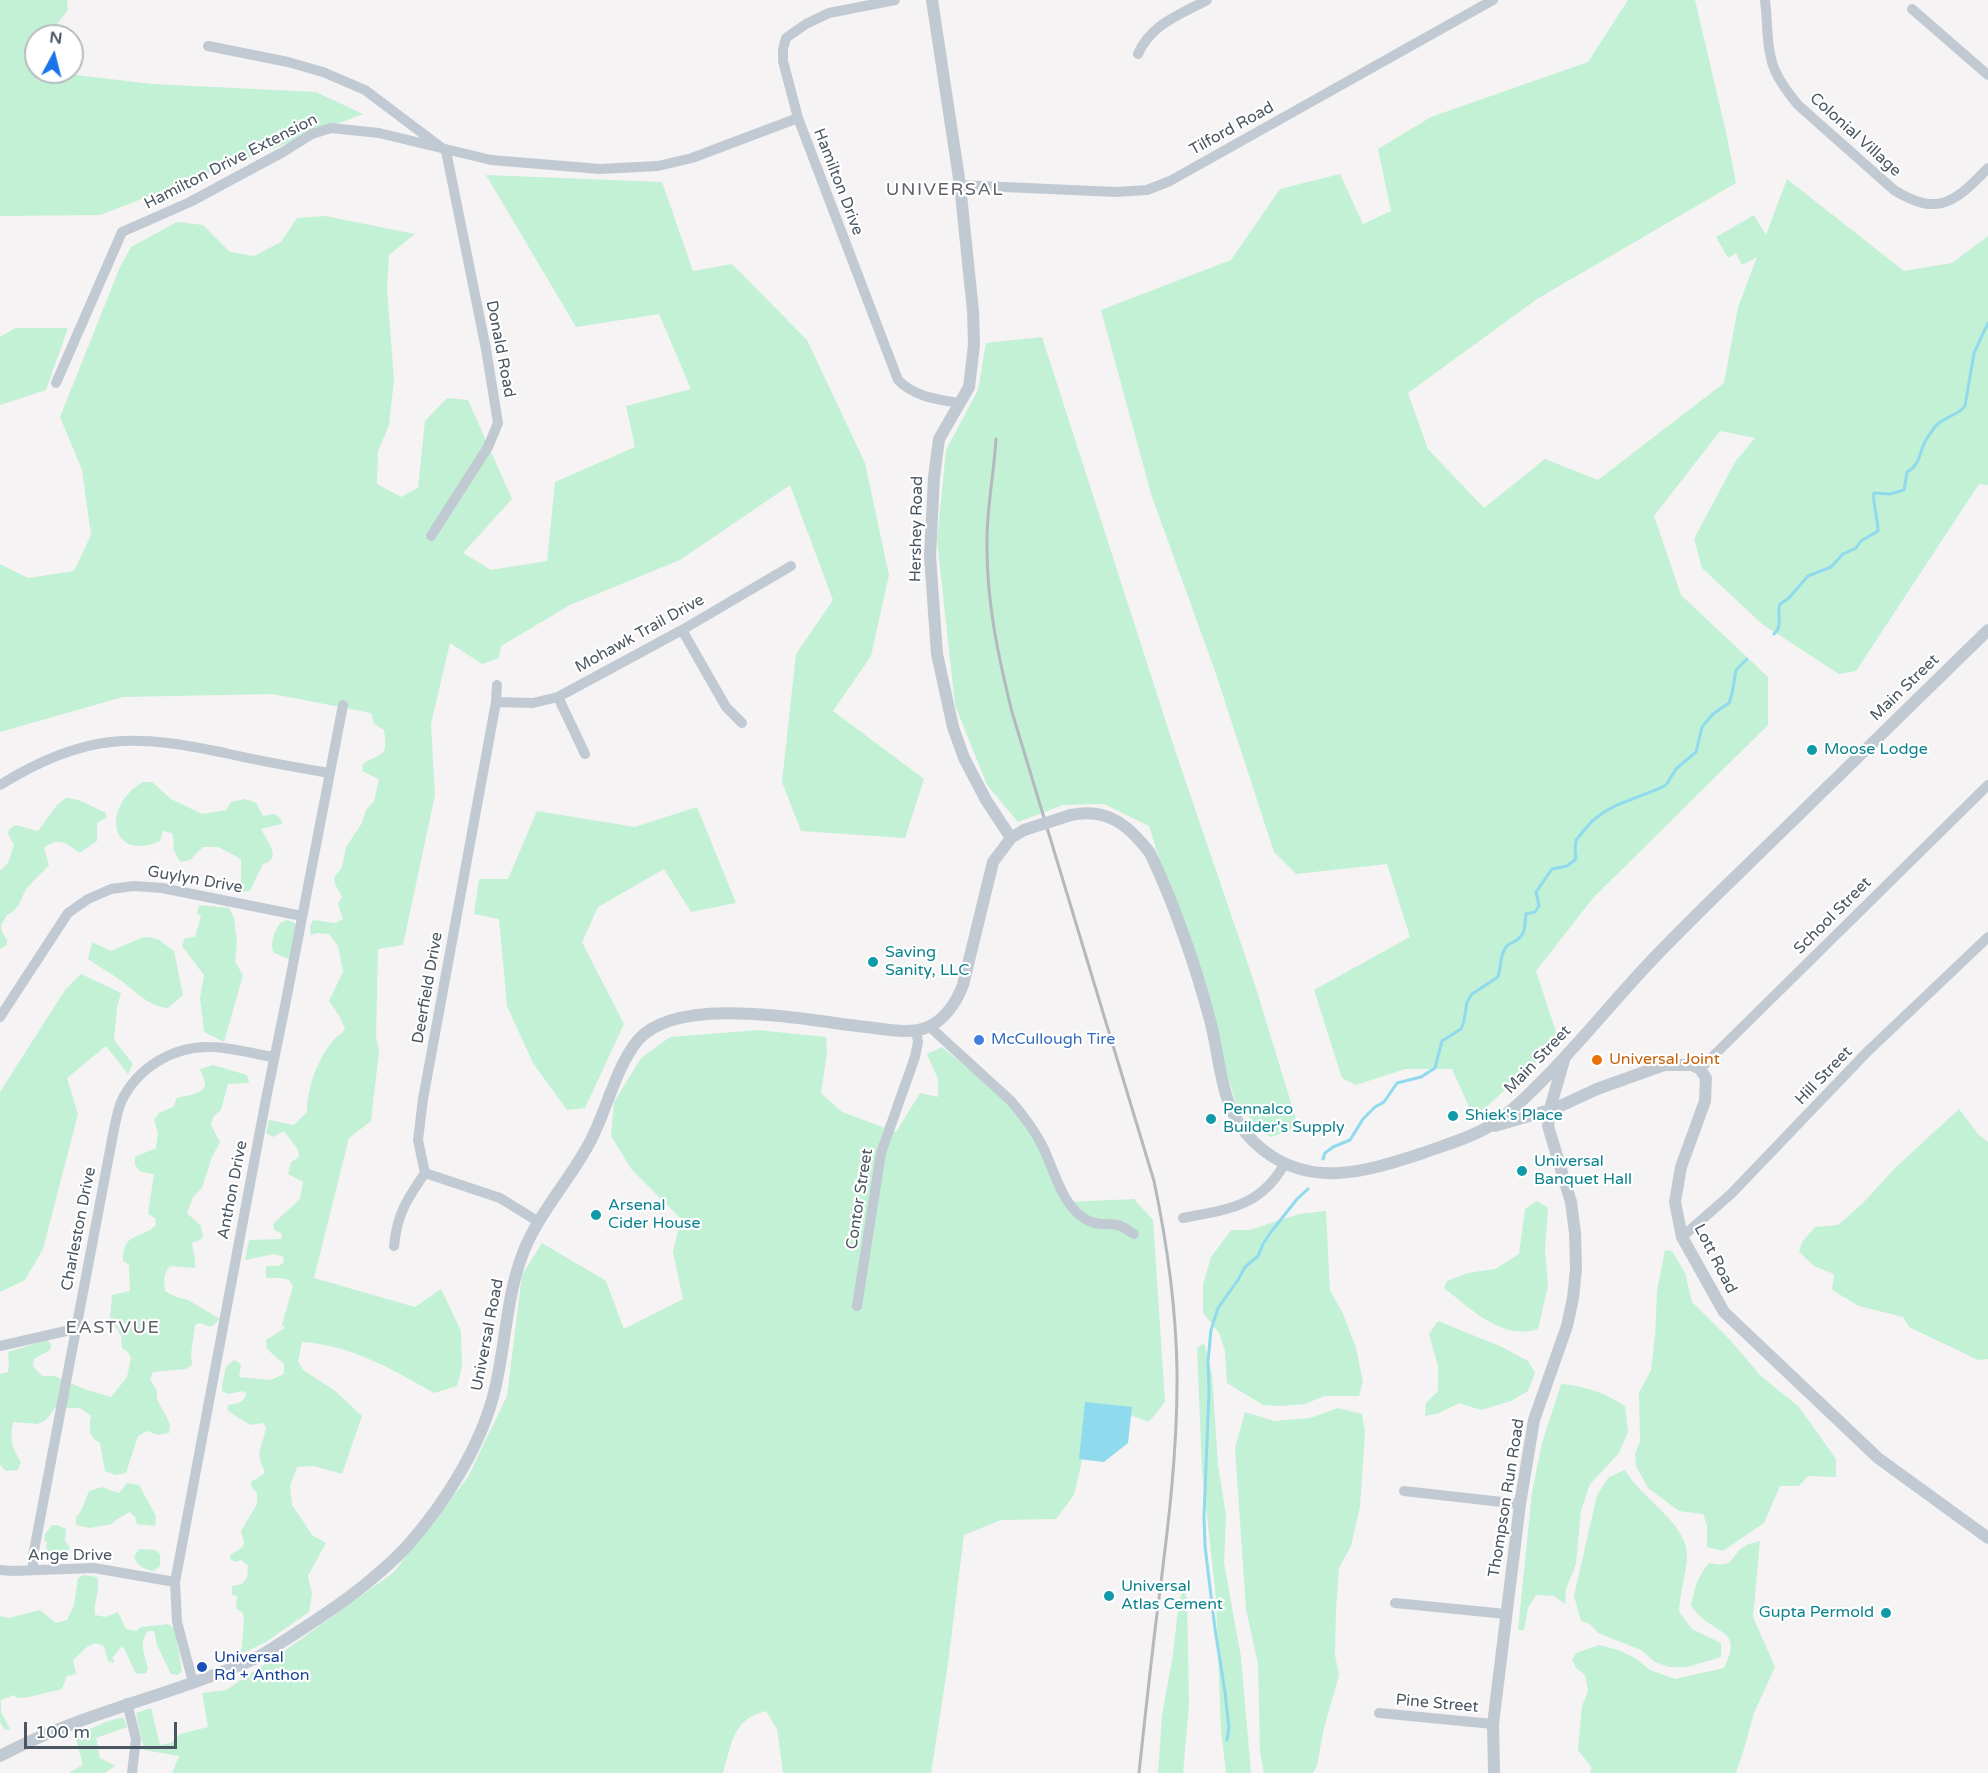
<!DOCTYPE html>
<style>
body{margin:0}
#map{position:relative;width:1988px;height:1773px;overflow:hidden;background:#f5f3f3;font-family:"Varela Round",sans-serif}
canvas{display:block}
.north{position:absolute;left:24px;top:24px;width:60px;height:60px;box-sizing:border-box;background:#fff;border:2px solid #b7bbc0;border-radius:50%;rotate:7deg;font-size:16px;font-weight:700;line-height:24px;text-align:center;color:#4a5661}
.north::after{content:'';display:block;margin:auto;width:21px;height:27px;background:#1a73e8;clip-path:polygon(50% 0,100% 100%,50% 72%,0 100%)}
.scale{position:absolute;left:24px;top:1722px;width:153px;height:27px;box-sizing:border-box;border:3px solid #4a5661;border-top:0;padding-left:8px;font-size:18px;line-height:21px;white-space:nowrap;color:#4a5661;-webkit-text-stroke:4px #fff;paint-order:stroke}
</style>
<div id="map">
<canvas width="1988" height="1773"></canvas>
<div class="north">N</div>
<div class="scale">100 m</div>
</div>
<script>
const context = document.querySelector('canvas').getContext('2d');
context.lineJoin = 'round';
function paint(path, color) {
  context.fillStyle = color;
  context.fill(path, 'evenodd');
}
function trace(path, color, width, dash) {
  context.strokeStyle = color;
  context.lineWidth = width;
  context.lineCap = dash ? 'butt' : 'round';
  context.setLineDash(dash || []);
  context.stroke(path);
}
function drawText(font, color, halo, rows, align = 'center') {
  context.font = font + ' "Varela Round",sans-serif';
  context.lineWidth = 4.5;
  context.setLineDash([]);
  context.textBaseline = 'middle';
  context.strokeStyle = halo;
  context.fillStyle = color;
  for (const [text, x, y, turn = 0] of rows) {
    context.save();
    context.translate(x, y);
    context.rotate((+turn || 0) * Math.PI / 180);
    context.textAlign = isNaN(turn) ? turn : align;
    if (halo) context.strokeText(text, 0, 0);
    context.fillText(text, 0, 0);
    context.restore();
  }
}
const green = new Path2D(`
 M0 0H67L68 10 51 32 53 36H36V72H72V69L76 75 152 84 316 92 363 114 100 215 0 216Z
 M1628 0H1695L1726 132 1736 183 1537 299 1408 393 1428 449 1484 508 1545 459 1598 480 1724 383 1738 307 1757 257 1742 265 1736 253 1728 258 1716 237 1754 215 1766 235 1787 179 1904 271 1952 263 1988 236V485L1979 484 1856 671 1839 674 1762 624 1702 568 1694 539 1735 462 1755 438 1720 431 1654 516 1681 595 1768 677V725L1593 898 1536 971 1559 1041 1474 1118 1452 1069H1405L1356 1085 1342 1078 1314 990 1410 937 1387 864 1296 874 1274 852 1214 668 1152 497 1101 310 1231 260 1280 189 1340 174 1363 224 1391 211 1378 149 1431 117 1588 62Z
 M486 175 662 182 693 271 732 264 807 340 865 463 889 575 871 656 833 711 924 779 905 838 801 831 782 782 796 654 833 600 790 485 680 560 570 605 501 646 499 658 482 664 450 643 431 724 435 795 403 945 378 949 376 1036 379 1052 371 1121 349 1138 314 1278 415 1307 441 1289 461 1331 462 1367 457 1386 434 1393C392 1369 351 1345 302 1342L298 1361 303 1370 334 1390 362 1416 342 1474 314 1466 297 1467 290 1486 292 1505 313 1536 326 1543 308 1576 312 1594 309 1612 266 1642 241 1654 244 1621 243 1613 236 1608 237 1596 232 1595V1586L242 1584 247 1578 248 1566 241 1560 236 1562 231 1560 230 1555 243 1547 244 1542 241 1531 257 1504V1493L251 1486V1482L264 1474V1469C254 1453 264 1443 266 1427L263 1423 250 1425C243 1419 233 1416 227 1409L228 1405C236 1404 245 1403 246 1393L244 1391 228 1394 222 1391C221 1386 225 1373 226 1367L234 1360 241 1364 239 1377 271 1380 284 1374V1364L267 1349 266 1340 285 1328 282 1325 293 1286 289 1280 281 1278H266V1266H278L283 1263 284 1257 274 1254 245 1260 249 1240 281 1239 282 1234 274 1230 273 1224 300 1199 303 1182 288 1174 291 1162 299 1157 298 1150 284 1131 273 1137 266 1133 269 1120 294 1125 307 1112C307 1089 317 1060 332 1042 336 1036 341 1035 345 1029L340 1017 329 1001 343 972 338 946 329 934 317 933 311 935 310 927 313 920 335 923 343 919 338 904 342 897 335 884 334 878 342 867 346 847 362 823 366 810 374 801 379 779 362 771 363 764C383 751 388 758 384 730L374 724 371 713 273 694 123 697 0 732V564L28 578 74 571 91 535 82 470 60 417 120 267 131 247 177 222 203 225 230 252 254 256 281 242 297 218 325 216 415 234 389 255 387 289 394 380 389 425 378 451 377 484 401 497 418 488 425 421 447 398 468 400 512 499 463 553 491 570 547 561 555 482 635 447 626 406 691 389 659 314 576 327Z
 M15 328H68L46 390 0 405V337Z
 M1042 337 1175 750 1255 985 1299 1129 1270 1137 1237 1106 1149 826 1104 804 1063 805 1018 822 987 785 955 705 937 540 946 450 978 390 986 343Z
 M143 782H152L171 799 202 814 226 810 231 802 245 799 256 803 263 816 275 814 281 819 282 824 261 829C267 841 283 859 263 864L250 891 241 892V859L218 847H203L190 860 180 862 173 849 174 841 172 833 163 831 160 841C112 863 99 808 143 782Z
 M66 798C78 797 94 808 106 813V818L97 823V841L81 852H78C65 842 59 837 44 848L49 865 26 889 19 904 14 911 7 915 1 925 2 932 7 940V945L0 949V871L8 863 14 845 8 834 9 830 15 825 38 831 57 805Z
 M697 807 736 903 691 912 664 869 598 907 582 942 624 1024 585 1108 567 1110 533 1063 507 1006 499 919 474 914 479 879H508L537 811 635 827Z
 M199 905 229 908 234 918 237 942 235 962 243 975 224 1042 204 1032 200 998 204 975 182 946 185 938 195 937 201 916 197 913Z
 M287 920 295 923 297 928 289 959 274 953C269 944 275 930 281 922Z
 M149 937 159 940 174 951 183 995 168 1008C147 1006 136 991 120 980 109 972 98 966 88 959L92 942 111 951 141 938Z
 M81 974 121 993 117 1007 114 1040 133 1064 128 1074 106 1046 67 1078 78 1114 43 1249 25 1280 0 1292V1092L65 990Z
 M758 1030 826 1037 827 1052 821 1093 842 1112 896 1132 920 1093 938 1097V1079L927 1054 942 1047 1031 1119 1068 1202 1134 1199 1153 1220 1165 1402 1149 1422 1114 1409 1093 1413 1074 1495 1056 1519 1001 1520 964 1535 948 1664 931 1773H783L777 1729 766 1711C732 1719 732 1744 723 1773H172L179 1756 144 1750 136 1713 151 1708 160 1745 171 1743 180 1734 208 1727 202 1693 226 1690 283 1652 393 1573 468 1477 507 1396 522 1275 542 1243 606 1281 624 1329 683 1299 673 1252 681 1219 632 1170 611 1136 614 1102 641 1058 670 1037Z
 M213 1065 247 1075 249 1083 228 1084 221 1110 213 1117 211 1125 220 1142 212 1157 202 1188 193 1197 187 1213 201 1226 203 1237 200 1240 192 1243C193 1252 196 1259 195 1268L170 1266C163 1274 164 1281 165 1291L176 1297 188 1300 220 1319 211 1327 200 1323 195 1325 191 1354 192 1365 186 1369 153 1372 150 1379 157 1391V1399L170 1424 169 1433 158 1435 147 1431 138 1436 126 1473 115 1475 105 1471 100 1443C88 1437 89 1428 91 1416L80 1408H55L46 1420 37 1424 13 1422C10 1440 11 1446 21 1462L18 1470 6 1471 0 1465V1374L8 1372 9 1365 8 1352 47 1340 51 1344 50 1350 34 1359 33 1366 42 1376H54L84 1389 111 1397 127 1377 131 1358 128 1352 122 1348 121 1336 110 1317 112 1295 130 1291 129 1265 123 1261C123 1231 139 1241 156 1225L155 1218 148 1214 154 1174 141 1172 135 1165V1157L156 1148 158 1133 154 1120 159 1113 173 1107 177 1098C186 1095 204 1095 205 1084 205 1080 201 1073 200 1069Z
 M1959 1109 1978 1134 1988 1142V1359L1978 1360 1909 1327 1903 1317 1859 1306 1832 1290 1834 1274 1814 1266 1799 1252 1802 1242 1815 1227 1838 1225 1862 1204 1895 1168Z
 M1537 1201 1548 1208 1545 1250 1548 1286 1538 1329C1502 1341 1470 1308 1444 1288L1447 1281 1468 1273 1495 1269 1519 1254 1525 1209Z
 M1326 1211 1330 1290 1343 1314 1356 1348 1363 1382 1359 1396H1324L1305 1404 1280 1406 1263 1405 1227 1383 1225 1351 1219 1333 1203 1313V1285L1211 1257 1231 1230H1250L1299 1214Z
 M1665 1250 1672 1251 1685 1273 1692 1302 1730 1340 1760 1375 1799 1407 1836 1459V1477L1808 1476 1799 1486H1780L1764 1523 1723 1551 1707 1547V1525L1703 1514 1679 1511 1648 1488 1636 1466 1635 1454 1640 1441 1639 1393 1651 1370 1655 1336 1657 1291Z
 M1438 1321 1502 1347 1528 1361 1535 1373 1528 1391 1511 1401 1481 1410 1459 1403 1439 1413 1425 1416 1426 1403 1438 1391V1366L1429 1334Z
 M1204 1343 1212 1374 1218 1465 1226 1515 1224 1563 1241 1657 1251 1773H1226L1221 1730 1216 1599 1202 1470 1197 1348Z
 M1561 1384C1586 1386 1605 1393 1625 1406L1628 1432 1619 1453 1590 1484 1581 1510 1576 1564 1566 1589 1565 1604 1554 1596 1536 1595 1528 1608 1524 1630H1518L1532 1492 1542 1443Z
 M1338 1408 1362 1414 1365 1433 1360 1507 1351 1546 1339 1568 1336 1608 1335 1655 1339 1675 1323 1732 1317 1766 1313 1773H1264L1260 1752 1258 1664 1246 1609 1235 1448 1245 1412 1274 1421 1310 1418Z
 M1625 1470C1640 1497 1688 1524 1687 1556 1686 1575 1680 1593 1679 1612L1692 1629 1721 1643V1657L1687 1667H1669L1655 1662 1641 1650 1598 1633 1590 1624 1581 1621 1574 1596 1597 1495 1609 1477Z
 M127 1483 139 1485 156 1516 155 1526 137 1524 135 1517 130 1512 114 1521 112 1524 90 1528 76 1525V1517L81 1511 89 1491 102 1487 119 1493Z
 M52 1525H57L66 1529 65 1541 70 1548 62 1558 54 1559C47 1555 45 1551 47 1543L44 1540 45 1534Z
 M1760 1541 1753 1617 1775 1667 1754 1713 1744 1749 1736 1773H1590L1592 1768 1578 1750 1582 1706 1588 1691 1585 1675 1576 1668 1572 1660 1576 1653 1599 1645 1618 1650 1635 1658 1650 1670 1675 1679 1724 1668C1739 1637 1728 1636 1704 1620 1699 1616 1695 1610 1691 1606 1694 1589 1698 1576 1709 1563 1737 1569 1730 1554 1745 1546 1749 1543 1755 1543 1760 1541Z
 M139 1549 155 1550 160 1554V1566L154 1571C145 1570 137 1566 134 1557Z
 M84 1575 97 1577C101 1589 93 1602 95 1615L105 1617 118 1612 126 1629 136 1631 141 1627 168 1624 175 1629 182 1671 178 1675 171 1674 157 1645 154 1631H148C139 1643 144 1653 148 1667L146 1673 136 1674 124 1648 121 1647 113 1657 114 1663 108 1661 104 1646 95 1643 87 1647 73 1660 76 1674 67 1676 62 1689 29 1697 17 1698 14 1695 1 1700V1712L10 1729 5 1730 0 1722V1616L9 1618 40 1610 56 1623 67 1620 74 1605 78 1578Z
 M1183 1590 1187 1598 1189 1706 1183 1773H1158L1162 1716 1173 1654 1179 1601Z
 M123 1717 127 1727 96 1738 100 1758 115 1766 105 1773H68L83 1765 75 1736 103 1723Z`);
const water = new Path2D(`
 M1085 1402 1132 1407 1128 1443 1104 1462 1079 1459Z`);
const stream = new Path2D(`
 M1774 634C1784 625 1776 616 1780 604L1788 599 1808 576 1831 567 1843 554 1856 548 1861 541 1878 531C1878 519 1872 500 1874 493L1890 494 1904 490 1907 472C1919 466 1919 455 1924 444 1926 439 1931 433 1934 428 1942 417 1958 416 1965 406L1974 353 1988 323
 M1323 1159 1325 1153 1333 1147 1350 1140 1363 1119 1375 1107 1384 1102 1397 1083 1421 1077 1435 1068 1442 1041 1461 1029 1464 1021 1467 1002 1472 994 1498 977C1501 967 1500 952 1508 945 1511 943 1514 942 1517 940 1527 933 1524 925 1526 914L1535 912 1539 906 1536 892 1552 869 1567 866 1576 859 1575 850 1576 840 1592 821 1604 812 1617 805 1658 789 1666 785 1676 769 1696 752 1702 727 1713 714 1729 703 1732 694 1736 670 1747 659
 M1227 1740 1229 1728 1225 1692 1215 1629 1205 1546 1204 1516 1209 1392 1208 1361 1211 1330 1218 1308 1238 1280 1245 1267 1258 1256 1263 1244 1271 1232 1297 1199 1308 1189`);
const minor = new Path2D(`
 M895 0 829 13 806 24 786 38 783 49V61L798 118 898 380C915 397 936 399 959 403
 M1765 0C1768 22 1766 47 1774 68 1779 81 1789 94 1798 105L1894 190C1939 218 1956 201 1988 168
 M1912 9 1988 75
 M208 46 288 62 323 72 365 90 446 151 486 349 498 423 488 447 431 536
 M1138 54C1151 24 1179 15 1207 0
 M960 185 1116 192 1147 190 1170 181 1493 0
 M56 383 122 232 190 202 283 152 312 134 331 128 379 133 491 160 600 169 658 166 692 158 798 118
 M682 630 726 707 742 723
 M558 697 585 754
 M496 702 533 703 558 697 682 630 791 566
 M0 785C34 764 71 746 111 742 149 738 187 745 225 753 259 761 294 767 329 773
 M0 1017 68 913 88 899 111 889 134 886 162 888 302 916
 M930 1027 1011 1101C1023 1115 1035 1131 1043 1147 1054 1170 1062 1205 1085 1219 1096 1226 1106 1223 1117 1225 1123 1226 1129 1231 1134 1234
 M1700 1069 1988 785
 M425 1173 418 1140 423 1099 496 702 497 685
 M425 1173 500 1198 539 1222
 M1183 1218C1228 1209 1261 1207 1285 1163
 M1682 1237 1731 1194 1868 1051 1988 937
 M394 1246C397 1214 407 1199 425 1173
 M857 1306 881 1153 915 1057 918 1042 916 1030
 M0 1346 75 1329
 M1404 1491 1520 1504
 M0 1570 13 1571 94 1568 175 1582
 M33 1570V1556L114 1129C116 1120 118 1110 121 1102 137 1068 173 1046 210 1047 231 1047 253 1054 274 1057
 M1395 1603 1506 1614
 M193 1682 177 1622 175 1582 266 1099 285 1006 343 705
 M127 1703 136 1739 132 1773
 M1379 1713 1493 1724`);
const tertiary = new Path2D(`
 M932 0 960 185 973 311 974 345 969 387 939 439 934 477 930 556 937 654 953 727 964 758 986 800 1011 838
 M1071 815C1108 807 1129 826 1150 853 1174 903 1196 967 1210 1020 1222 1065 1219 1109 1255 1143 1306 1191 1365 1172 1423 1153 1444 1145 1468 1139 1488 1127 1508 1115 1525 1098 1541 1082 1580 1043 1614 1000 1652 960 1690 920 1730 882 1770 843 1842 772 1915 701 1988 630
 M1495 1126 1556 1108 1597 1089 1664 1065H1692L1700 1069 1706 1078 1705 1101 1681 1167 1675 1202 1682 1237 1724 1312 1878 1458 1988 1538
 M0 1756C80 1713 170 1696 252 1660 263 1655 273 1648 282 1642 309 1625 337 1607 362 1587 378 1574 395 1560 408 1545 446 1502 482 1444 495 1389 506 1343 506 1297 523 1253 539 1212 571 1179 591 1140 607 1109 616 1067 638 1040 679 993 810 1021 866 1027 885 1029 910 1035 928 1027 945 1020 957 1001 963 985L993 862 1011 838 1024 830
 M1494 1773 1493 1724 1520 1504 1534 1420 1567 1326 1573 1298 1576 1269 1575 1233 1571 1202 1548 1126 1550 1109 1564 1060`);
const rail = new Path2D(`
 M996 439C994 473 987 506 987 540 986 599 998 656 1012 712L1154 1181C1167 1243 1176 1306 1177 1370 1178 1449 1168 1528 1158 1606 1151 1661 1145 1717 1139 1773`);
const tertiaryBridge = new Path2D(`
 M1024 830 1071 815`);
const markers = [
 [1812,750,6,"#0f9aa8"],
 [873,962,6,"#0f9aa8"],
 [979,1040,6,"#3f7fe0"],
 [1597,1060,6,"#e8710a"],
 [1453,1116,6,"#0f9aa8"],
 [1211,1119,6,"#0f9aa8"],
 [1522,1171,6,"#0f9aa8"],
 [596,1215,6,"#0f9aa8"],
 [1109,1596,6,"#0f9aa8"],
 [1886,1613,6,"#0f9aa8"],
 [202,1667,6,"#1a4fb4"]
];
const streetNames = [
 ["Tilford Road",1232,129,-29],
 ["Colonial Village",1855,135,42],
 ["Hamilton Drive Extension",231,162,-27],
 ["Hamilton Drive",838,182,69],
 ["Donald Road",500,349,79],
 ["Hershey Road",917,529,-89],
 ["Mohawk Trail Drive",640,634,-29],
 ["Main Street",1905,688,-44],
 ["Guylyn Drive",195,880,10],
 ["School Street",1833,916,-45],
 ["Deerfield Drive",428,988,-80],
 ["Main Street",1538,1060,-46],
 ["Hill Street",1824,1076,-46],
 ["Anthon Drive",233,1190,-79],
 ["Contor Street",860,1199,-81],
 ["Charleston Drive",79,1229,-79],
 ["Lott Road",1715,1259,63],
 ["Universal Road",488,1335,-79],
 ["Thompson Run Road",1507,1498,-81],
 ["Ange Drive",70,1556],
 ["Pine Street",1437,1704,5]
];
const cultureNames = [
 ["Moose Lodge",1824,750],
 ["Saving",885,953],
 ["Sanity, LLC",885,971],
 ["Pennalco",1223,1110],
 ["Builder's Supply",1223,1128],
 ["Shiek's Place",1465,1116],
 ["Universal",1534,1162],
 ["Banquet Hall",1534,1180],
 ["Arsenal",608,1206],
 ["Cider House",608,1224],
 ["Universal",1121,1587],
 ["Atlas Cement",1121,1605],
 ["Gupta Permold",1874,1613,"right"]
];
const shopNames = [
 ["McCullough Tire",991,1040]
];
const foodNames = [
 ["Universal Joint",1609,1060]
];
const transitNames = [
 ["Universal",214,1658],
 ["Rd + Anthon",214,1676]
];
const neighbourhoodNames = [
 ["UNIVERSAL",945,190],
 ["EASTVUE",113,1328]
];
paint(green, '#c3f1d5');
paint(water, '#90daee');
trace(stream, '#90daee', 3);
trace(minor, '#c1cad2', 10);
trace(tertiary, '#c1cad2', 12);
trace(rail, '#b5b8bd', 3);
trace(tertiaryBridge, '#c1cad2', 12);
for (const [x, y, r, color] of markers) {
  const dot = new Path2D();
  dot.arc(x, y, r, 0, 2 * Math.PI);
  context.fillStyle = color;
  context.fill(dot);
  trace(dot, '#fff', 2);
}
drawText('16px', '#4a5661', '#fff', streetNames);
drawText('16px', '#0d838f', '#fff', cultureNames, 'left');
drawText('16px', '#366cbe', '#fff', shopNames, 'left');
drawText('16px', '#c56008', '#fff', foodNames, 'left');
drawText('16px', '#164399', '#fff', transitNames, 'left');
context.letterSpacing = '1.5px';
drawText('18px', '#5f6368', '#fff', neighbourhoodNames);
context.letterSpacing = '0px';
</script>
